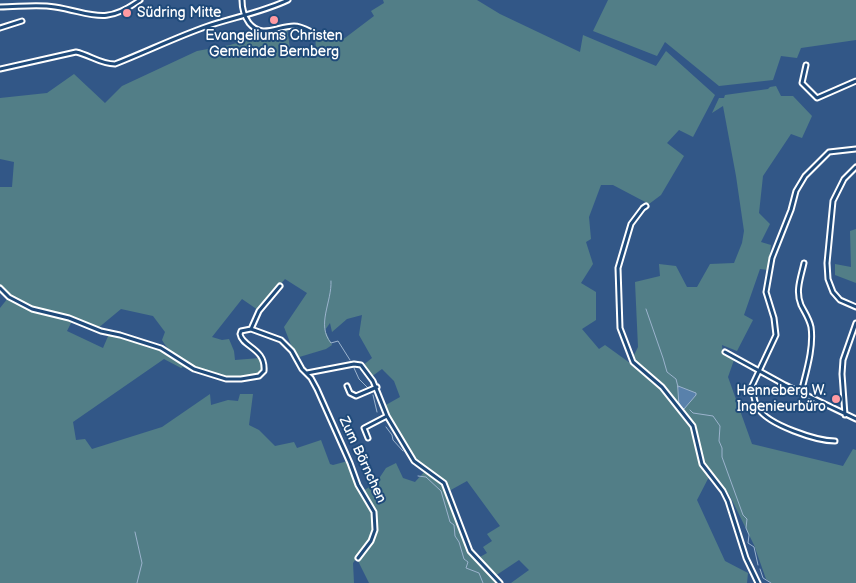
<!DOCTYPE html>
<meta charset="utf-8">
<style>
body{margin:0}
canvas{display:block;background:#325787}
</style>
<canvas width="856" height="583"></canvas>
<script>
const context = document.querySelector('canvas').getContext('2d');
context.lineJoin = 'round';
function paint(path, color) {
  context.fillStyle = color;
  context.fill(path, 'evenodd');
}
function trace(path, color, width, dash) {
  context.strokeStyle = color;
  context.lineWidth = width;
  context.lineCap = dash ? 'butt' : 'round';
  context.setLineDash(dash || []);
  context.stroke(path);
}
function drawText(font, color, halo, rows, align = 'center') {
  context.font = font + ' "Balsamiq Sans",sans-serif';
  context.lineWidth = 4;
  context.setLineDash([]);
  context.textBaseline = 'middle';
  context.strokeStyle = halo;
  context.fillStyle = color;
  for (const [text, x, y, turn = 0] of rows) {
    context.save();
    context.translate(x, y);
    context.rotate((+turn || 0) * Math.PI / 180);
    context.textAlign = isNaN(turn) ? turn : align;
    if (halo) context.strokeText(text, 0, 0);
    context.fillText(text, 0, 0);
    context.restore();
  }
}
const green = new Path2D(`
 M383 0H477L500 14 580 52 583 35 656 66 666 51 715 95 693 137 679 130 667 143 684 156 661 195 649 204 613 185H601L589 217 591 239 586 242 593 264 581 283 596 292V320L582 329 599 349 605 345 630 363 638 347 635 282 660 276 659 264 676 266 687 287H697L710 264 734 263 742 243 744 231 736 176 723 106 712 113 719 98H724L725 95 768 89 770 87 776 86 781 96H793L812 116 802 138 791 134 763 176 759 213 770 224 761 242 771 245 768 270 760 269 744 315 753 320 737 351 722 345 723 354 734 360 728 377 752 444 843 466 853 449 856 450V583H771L766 579 754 545 729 494 711 473 697 500 725 561 748 573 747 583H511L529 570 519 560 495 576 502 583H369L357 559 368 546 374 532V509L363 491 376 483 386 468 396 463 403 478 415 482 426 470 416 463 387 415 384 406 400 397 394 381 382 369 371 377 362 366 372 358 359 335 362 315 347 319 332 332 330 323 325 330 332 345 326 349 296 358 284 327 307 293 285 279 258 310 242 299 212 337 222 340 229 339 234 351 235 360 260 358 263 367 259 374C249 376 238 379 228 378 206 376 173 360 162 340L165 332 153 316 121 309 97 329C65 314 26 314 0 287V187H12L14 162 0 159V98L47 93 74 74 105 103 122 86 197 51 230 45 287 28 291 55 316 51 315 31 341 41 374 16 371 11 384 3ZM467 481 500 526 487 534 492 541 483 547 487 553 478 558 471 550 449 491Z
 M608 0H856V40L801 48 797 58 781 56 773 80 719 86 665 42 657 56 593 31Z
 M856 229V283L835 275V264L851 267 850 231Z
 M8 298 31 309 73 319 67 331 103 348 109 334 120 335 160 349 194 370 193 372 183 367 181 368 164 359 73 422 76 440 85 439 92 449 162 427 210 394 211 405 228 400 238 401 240 394H253L249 425 259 430 275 446 294 442 297 448 321 440 330 464 333 465 348 461 358 486 373 509V531L367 545 353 563 354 583H0V308Z`);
const water = new Path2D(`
 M678 386 696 393V395L684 409H682L679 403Z`);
const stream = new Path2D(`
 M331 281C332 302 316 325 331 343L338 341 350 360
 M646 309 663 358 667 372 676 379 678 387
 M354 368 359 379 368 388
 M373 395 377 412
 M690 410 693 413 713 416 720 426 719 441 722 448V457L743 515 747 519 746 528 749 535 748 543 754 547 758 565
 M386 427 392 435 393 440 403 451
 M418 476 426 477 441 491 450 522 454 525 455 536 459 542 464 559 468 562 466 568 479 573 483 583
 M135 532 142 563 137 583
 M760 569 763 578 771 583`);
const minor = new Path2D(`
 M242 0C242 8 244 16 249 23 262 39 277 26 294 26 302 26 309 31 316 34
 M0 7C18 7 37 4 55 7 93 13 104 26 140 0
 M0 28 22 21
 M806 65 802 83 817 98 856 81
 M0 69 76 52C90 55 100 64 115 64 146 52 176 37 208 26 235 17 263 12 288 0
 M856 167 844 179 833 201 827 263 828 279 833 292 840 300 856 307
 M646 206 643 208 631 224 618 268 620 328 633 362 662 387 693 426 702 464 723 491 728 501 746 558 758 583
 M0 288 9 297 32 309 69 318 101 331 120 335 161 348 194 369 226 379H241L259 376 264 371C266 348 242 347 240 334L241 331 251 329 281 340 292 351 302 369 311 378 317 389 350 463 358 485 374 512 375 530 371 541 358 558
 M251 329 259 311 280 286
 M725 352 785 385 856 419
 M307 373 354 364 361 365 373 381 387 416 414 461 444 483 470 551 500 583
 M347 386 350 393 356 396 377 387
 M801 393C806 372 814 348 811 327 809 318 805 313 801 305 795 291 801 277 804 263
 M845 415 842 374 843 360 856 323
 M368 438 364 428 387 416
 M835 441C817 441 768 425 758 408 754 402 753 393 752 386L776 335 774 318 766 292 772 258 791 210 796 191 805 176 829 152 856 149`);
const markers = [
 [127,13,5,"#ff9aa2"],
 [274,20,5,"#ff9aa2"],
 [836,399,5,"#ff9aa2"]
];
const poiNames = [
 ["Südring Mitte",137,13],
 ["Evangeliums Christen",274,36,"center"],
 ["Gemeinde Bernberg",274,52,"center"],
 ["Henneberg W.",826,391,"right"],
 ["Ingenieurbüro",826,407,"right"]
];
const streetNames = [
 ["Zum Börnchen",362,460,65]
];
paint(green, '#527e87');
paint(water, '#5981ab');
trace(water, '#9bb3cd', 1);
trace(stream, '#9bb3cd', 1);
trace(minor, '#fff', 7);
trace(minor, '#1f4a7a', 3);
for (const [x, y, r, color] of markers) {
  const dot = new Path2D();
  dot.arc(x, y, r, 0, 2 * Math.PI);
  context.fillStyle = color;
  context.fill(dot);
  trace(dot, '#1f4a7a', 2);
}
drawText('14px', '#fff', '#1f4a7a', poiNames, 'left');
drawText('14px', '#fff', '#1f4a7a', streetNames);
</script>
